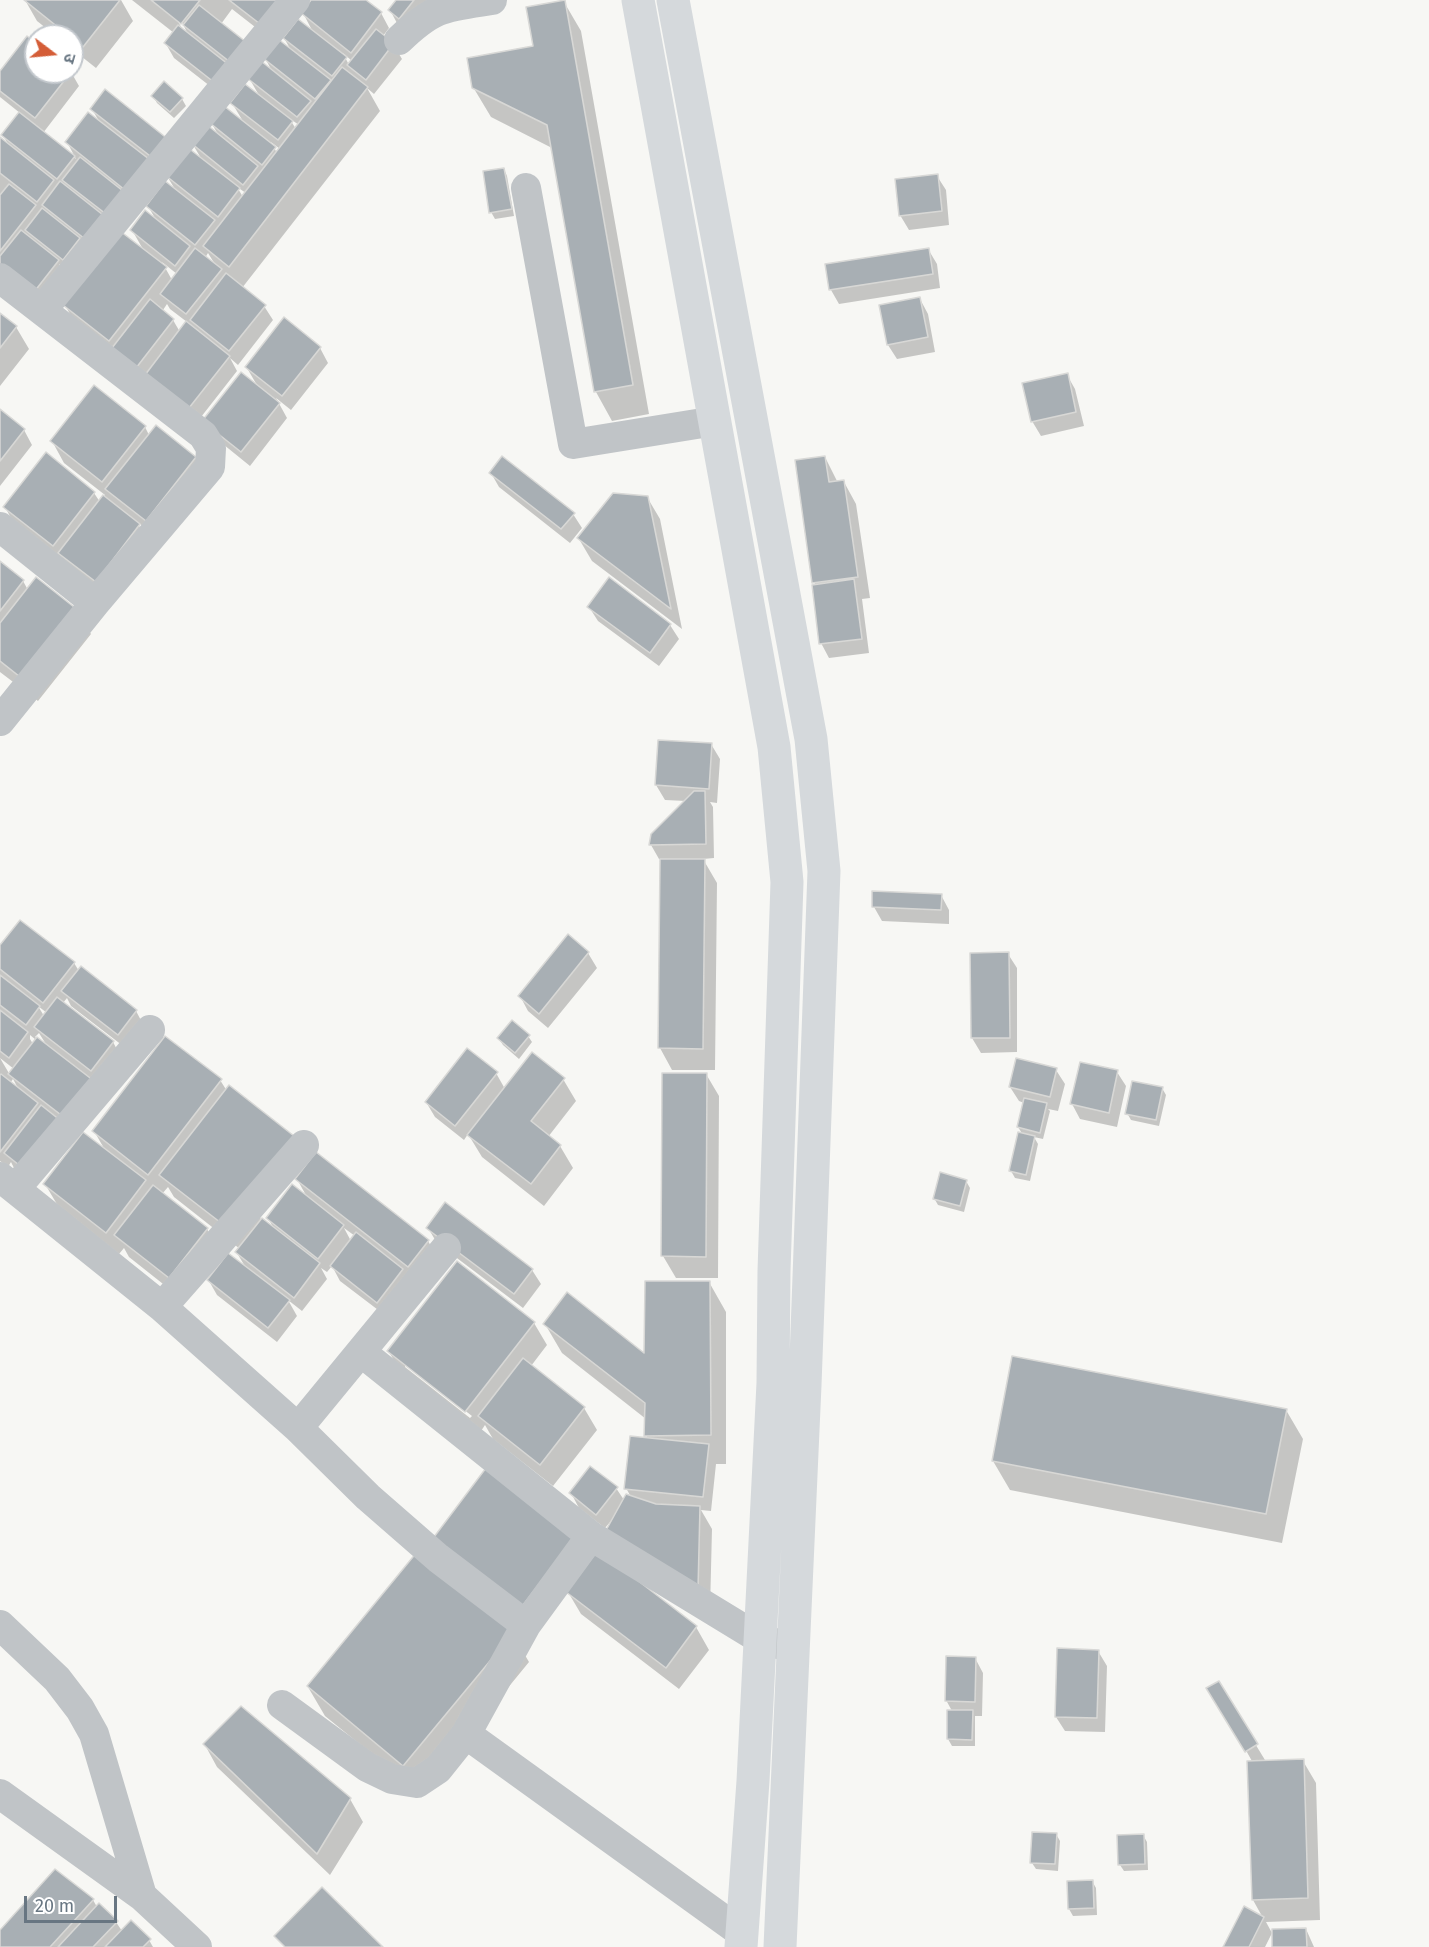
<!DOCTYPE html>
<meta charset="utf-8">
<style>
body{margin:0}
#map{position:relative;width:1429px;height:1947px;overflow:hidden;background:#f7f7f4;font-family:"Fira Sans","Noto Sans Devanagari",sans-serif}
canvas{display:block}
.north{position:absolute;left:24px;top:24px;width:60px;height:60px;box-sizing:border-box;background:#fff;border:2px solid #c3c8cd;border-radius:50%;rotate:106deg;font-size:16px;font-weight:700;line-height:24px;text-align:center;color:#687682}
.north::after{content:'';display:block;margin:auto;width:21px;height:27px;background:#d45d37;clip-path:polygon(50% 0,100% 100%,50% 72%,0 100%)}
.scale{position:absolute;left:24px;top:1896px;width:93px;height:27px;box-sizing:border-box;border:3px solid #687682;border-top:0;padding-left:8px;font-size:18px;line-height:21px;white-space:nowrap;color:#687682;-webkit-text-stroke:4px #fff;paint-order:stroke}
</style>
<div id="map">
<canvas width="1429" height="1947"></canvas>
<div class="north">उ</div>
<div class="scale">20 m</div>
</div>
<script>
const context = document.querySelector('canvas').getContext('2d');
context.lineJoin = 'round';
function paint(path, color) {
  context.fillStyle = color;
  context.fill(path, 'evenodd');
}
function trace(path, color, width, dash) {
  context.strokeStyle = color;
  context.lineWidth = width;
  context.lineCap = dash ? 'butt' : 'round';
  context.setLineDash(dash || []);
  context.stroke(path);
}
const shadow = new Path2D(`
 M25 0H121L133 21 96 68 72 49V36H56L37 21Z
 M132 0H306L273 41 232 9 221 24 245 43 224 97 174 58 166 44 174 33ZM179 17 187 32H184L176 18Z
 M313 0H364L381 13 389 28 383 36 393 44 402 59 374 94 367 88 380 111 242 288 264 306 273 320 238 365 230 358 237 371 194 426 77 327 65 305 144 251 132 230 156 220 148 206 176 191 167 176 202 160 192 143 220 138 212 124 244 123 232 103 260 97 249 78 273 73 265 58 292 52 284 38 314 34 303 13ZM343 53 352 61 349 65ZM289 118 299 125 296 129ZM271 142 280 149 277 153ZM237 187 246 193 243 197ZM208 253 216 266 205 258ZM162 262 177 274 172 280ZM167 304 170 309 187 322 180 332 173 320 163 310Z
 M397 0H434L398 25 390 10Z
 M564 2 581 31 649 414 612 421 596 392 552 148 491 117 473 87 535 47Z
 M36 44V72H71L79 86 43 133 76 159 67 142 100 123 92 109 168 141 72 273 59 264 66 276 42 305 0 270V140L9 146 3 135 20 113 0 97V73Z
 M153 96 182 99 186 106 174 118 157 103Z
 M504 169 507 176 514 216 495 219 491 212Z
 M937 176 946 190 949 225 909 230 900 215Z
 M928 249 937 264 940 288 839 304 831 290Z
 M920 299 928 314 935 352 897 359 888 345Z
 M0 315 16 327 29 349 0 386Z
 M320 348 328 363 291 410 276 398 287 418 250 466 213 436 258 387 247 368Z
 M1067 375 1075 389 1084 426 1041 436 1032 421Z
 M0 411 24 430 32 445 0 486Z
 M145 427 149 435 195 458 204 473 155 535 136 521 148 540 104 596 17 529 5 507 94 493 100 502 105 495 64 463 52 441Z
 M825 457 838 483 844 482 856 504 870 598 862 599 869 653 829 658 821 643 816 586 814 582Z
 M491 473 573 514 582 528 570 543 499 487Z
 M647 497 660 519 682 629 592 561 579 539Z
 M0 563 23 581 28 590 78 612 91 634 38 701 0 672Z
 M589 607 670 625 679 639 659 666 598 621Z
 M711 744 720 759 717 803 710 802 713 807 714 858 703 859 717 883 715 1070H672L660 1048 661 859H659L651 845 686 801 665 800 656 785Z
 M941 895 949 910V924L882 921 874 907Z
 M568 936 588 953 597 968 548 1028 528 1011 520 996Z
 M0 948 74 963 79 971 81 969 136 1011 144 1026 127 1049 71 1006 67 998 63 1003 113 1042 121 1057 14 1168 11 1162 8 1167 0 1161ZM38 1006 47 1013 44 1016ZM39 1033 47 1046 35 1037ZM30 1035 36 1040 33 1044 30 1039ZM0 1058 14 1069 10 1075ZM13 1079 19 1090 10 1083Z
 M1008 954 1017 968V1052L981 1053 972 1038Z
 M528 1036 532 1042 519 1059 503 1045 499 1039Z
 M1056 1070 1065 1084 1058 1111 1048 1109 1050 1111 1043 1139 1034 1137 1038 1144 1030 1181 1015 1178 1011 1171 1023 1135 1018 1127 1024 1103 1019 1101 1010 1087Z
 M1117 1072 1126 1086 1117 1127 1080 1119 1072 1104Z
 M496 1073 505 1089 563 1079 576 1101 548 1137 560 1146 573 1168 544 1206 482 1157 468 1134 464 1140 435 1117 426 1102Z
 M706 1074 719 1096 718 1278H676L663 1256Z
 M220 1080 227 1091 306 1159 260 1218 274 1229 268 1218 308 1199 297 1179 316 1154 428 1241 441 1263 386 1316 340 1281 332 1266 327 1272 321 1268 327 1279 302 1311 288 1300 297 1316 277 1342 217 1295 209 1281 246 1268 237 1253 240 1249 174 1197 168 1187 162 1194 207 1229 219 1251 182 1299 129 1257 124 1248 119 1254 58 1206 45 1184 105 1150 94 1131ZM344 1228 355 1236 351 1241Z
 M1162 1088 1166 1095 1159 1126 1131 1120 1127 1113Z
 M966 1181 970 1188 964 1212 938 1205 934 1198Z
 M428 1228 532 1270 541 1284 523 1308 437 1243Z
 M709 1282 726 1312V1464H716L711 1511 701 1510 712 1529 710 1610 612 1522 611 1521 605 1528 579 1508 571 1493 616 1488 624 1500 631 1497 626 1488 648 1439 646 1435V1419L562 1353 545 1324 646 1356Z
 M534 1323 547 1345 531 1366 584 1408 597 1430 553 1486 493 1439 485 1425 479 1434 402 1374 389 1352ZM405 1364 472 1416 470 1418 405 1367Z
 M1286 1410 1303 1439 1282 1543 1010 1490 993 1461Z
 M598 1552 696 1627 709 1650 679 1689 581 1614 568 1592Z
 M512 1633 529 1662 421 1794 325 1716 308 1687Z
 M1098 1651 1107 1666 1105 1732 1065 1731 1056 1717Z
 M975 1658 983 1673 982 1716H975V1746H952L948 1739 952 1711 946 1700Z
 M1218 1683 1265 1760 1261 1762 1303 1761 1316 1783 1320 1920 1266 1922 1272 1933 1265 1947H1225L1263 1918 1253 1900 1248 1763H1253L1243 1745Z
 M205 1745 350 1799 363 1822 330 1875 217 1767Z
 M1056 1834 1060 1841 1058 1871 1036 1869 1032 1863Z
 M1143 1835 1147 1842 1148 1870 1124 1871 1120 1865Z
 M1092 1881 1096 1888 1097 1915 1073 1916 1069 1909Z
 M93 1900 97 1907 116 1922 122 1931 149 1940 153 1947H0V1932Z
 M1306 1929 1314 1947H1274Z`);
const building = new Path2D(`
 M24 0H120L83 47 72 38V36H69Z
 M151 0H200L181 24Z
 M229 0H282L264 27Z
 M311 0H366L382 12 351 53 301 13Z
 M396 0H414L399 19 388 10Z
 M565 0 633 385 594 392 547 125 472 88 467 58 533 46 526 7Z
 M199 5 246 42 230 62 183 25Z
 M298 19 347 57 332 76 283 38Z
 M178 25 229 65 215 83 164 43Z
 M376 29 394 43 366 80 347 65Z
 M27 36 36 43V72H71L35 118 0 91V71Z
 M278 39 331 80 315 99 263 58Z
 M261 61 311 101 297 117 247 78Z
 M342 67 368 87 229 267 203 246Z
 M164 81 183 98 170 112 151 96Z
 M245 84 293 121 278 140 230 103Z
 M105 89 169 140 154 159 90 109Z
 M224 106 276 147 262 165 210 123Z
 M19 112 75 156 57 179 1 135Z
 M88 112 154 163 130 194 65 142Z
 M206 124 258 166 243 185 191 143Z
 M0 137 54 180 37 202 0 173Z
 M187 147 240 188 218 217 165 175Z
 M80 157 123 191 106 214 62 180Z
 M504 168 512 209 489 213 483 171Z
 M938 174 942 211 899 216 895 179Z
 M60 181 103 215 85 239 42 205Z
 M165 181 215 220 195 245 146 206Z
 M9 184 36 205 0 251V195Z
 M42 208 80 238 63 260 25 230Z
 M145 210 190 246 175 266 130 230Z
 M21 230 59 260 34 292 0 265V256Z
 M120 231 167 267 109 341 63 305Z
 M195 248 222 269 186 314 160 294Z
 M929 248 933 274 829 290 825 264Z
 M226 273 266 305 229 351 190 320Z
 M920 297 928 337 887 345 879 305Z
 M150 299 174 319 136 368 112 348Z
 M0 313 17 326 0 348Z
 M284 317 321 347 282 396 245 367Z
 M186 321 230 356 185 413 142 379Z
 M241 372 280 403 241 452 202 421Z
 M1068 373 1076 412 1031 422 1022 383Z
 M94 385 146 426 102 482 50 441Z
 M0 409 25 429 0 461Z
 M156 425 196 457 146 521 105 489Z
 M46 452 95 492 53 546 3 507Z
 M502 456 575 513 561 529 489 473Z
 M825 456 829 482 844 480 858 577 812 583 795 460Z
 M613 493 648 496 671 609 577 538Z
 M103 495 140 524 96 582 58 553Z
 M0 561 24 580 0 611Z
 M36 577 79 611 24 680 0 661V623Z
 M609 577 671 624 650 653 587 607Z
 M854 579 862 639 819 644 812 585Z
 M658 740 712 743 709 789 655 785Z
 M694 791H705L706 844 649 845 651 834Z
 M660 859H705L703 1049 658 1048Z
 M872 891 942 894 941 910 872 907Z
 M20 920 75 962 43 1003 0 969V945Z
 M568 934 589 952 539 1014 518 996Z
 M1009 952 1010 1038H971L970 953Z
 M81 966 137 1010 118 1035 61 991Z
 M0 975 40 1006 26 1025 0 1005Z
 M57 997 114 1041 91 1071 34 1027Z
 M0 1010 28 1032 9 1058 0 1051Z
 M512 1020 530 1035 515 1053 497 1038Z
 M165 1036 222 1079 148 1175 92 1131Z
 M37 1037 94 1081 65 1118 8 1074Z
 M467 1048 498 1072 455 1126 425 1102Z
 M532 1052 565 1078 531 1121 561 1145 531 1184 467 1135Z
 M1016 1058 1057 1068 1050 1097 1009 1087Z
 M1080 1062 1118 1070 1109 1113 1070 1104Z
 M662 1073H707L706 1257 661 1256Z
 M1 1074 38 1103 0 1152V1075Z
 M1132 1081 1163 1087 1156 1120 1125 1114Z
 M229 1085 294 1136 225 1226 159 1175Z
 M1024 1098 1047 1103 1040 1133 1017 1127Z
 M41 1105 61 1121 24 1169 4 1153Z
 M83 1132 146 1180 106 1233 43 1184Z
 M1018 1132 1035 1136 1026 1175 1009 1171Z
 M316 1152 429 1240 408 1267 295 1179Z
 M940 1172 967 1180 960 1206 933 1199Z
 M292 1184 344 1225 318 1259 266 1218Z
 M153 1185 208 1228 169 1278 114 1235Z
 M445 1202 533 1269 514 1294 426 1228Z
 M262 1218 320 1263 294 1298 235 1252Z
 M356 1232 403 1269 377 1303 330 1266Z
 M228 1253 290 1300 268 1328 207 1280Z
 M457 1261 535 1322 465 1412 387 1351Z
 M645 1281H710L711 1435 644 1436 645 1403 543 1324 567 1292 644 1353Z
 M1012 1356 1287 1409 1266 1514 992 1461Z
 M523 1358 585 1407 540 1465 478 1416Z
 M630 1436 709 1444 703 1497 624 1489Z
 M590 1466 618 1487 596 1515 569 1493Z
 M486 1468 576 1536 520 1609 431 1541Z
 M626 1494 656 1504 700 1506 698 1589 604 1534Z
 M598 1550 697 1626 666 1668 566 1592Z
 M417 1552 514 1632 403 1766 307 1686Z
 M1057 1648 1099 1650 1097 1718 1055 1717Z
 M946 1656 976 1657 975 1702 945 1701Z
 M1219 1681 1258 1744 1245 1752 1206 1688Z
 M241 1706 351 1798 317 1854 203 1744Z
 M947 1710H973L972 1740 947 1739Z
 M1304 1759 1308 1898 1252 1900 1247 1761Z
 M1032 1832 1057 1833 1055 1864 1030 1863Z
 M1144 1834 1145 1864 1118 1865 1117 1835Z
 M55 1869 94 1899 50 1947H0V1930Z
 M1093 1880 1094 1908 1068 1909 1067 1881Z
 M322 1887 383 1947H285L274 1936Z
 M99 1903 118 1921 93 1947H58Z
 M1244 1906 1264 1917 1249 1947H1223Z
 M131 1920 151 1939 143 1947H105Z
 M1306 1928 1307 1947H1272V1929Z`);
const minor = new Path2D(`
 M399 40C434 6 445 7 492 0
 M526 188 573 444 715 421
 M0 278 203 435 211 448 210 467 95 603 0 721
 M42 310 295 0
 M0 527 95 603
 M0 1177 162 1307 298 1428 368 1497 438 1558 526 1625
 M15 1189 150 1030
 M162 1307 304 1145
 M361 1352 591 1536 760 1639 782 1645
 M298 1428 446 1248
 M0 1625 57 1679 80 1709 94 1734 142 1896
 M282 1705 367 1767 392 1779 417 1783 438 1769 466 1734 526 1625 591 1536
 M466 1734 742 1933
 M0 1794 142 1896 197 1947`);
const secondary = new Path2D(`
 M638 0 774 747 787 882 774 1271 773 1383 753 1781 741 1947
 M673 0 811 739 824 871 805 1385 780 1947`);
paint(shadow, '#0003');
paint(building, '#a8afb4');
trace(building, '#d8d8d6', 1.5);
trace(minor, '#c0c4c7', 30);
trace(secondary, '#d5d9dc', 33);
</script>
